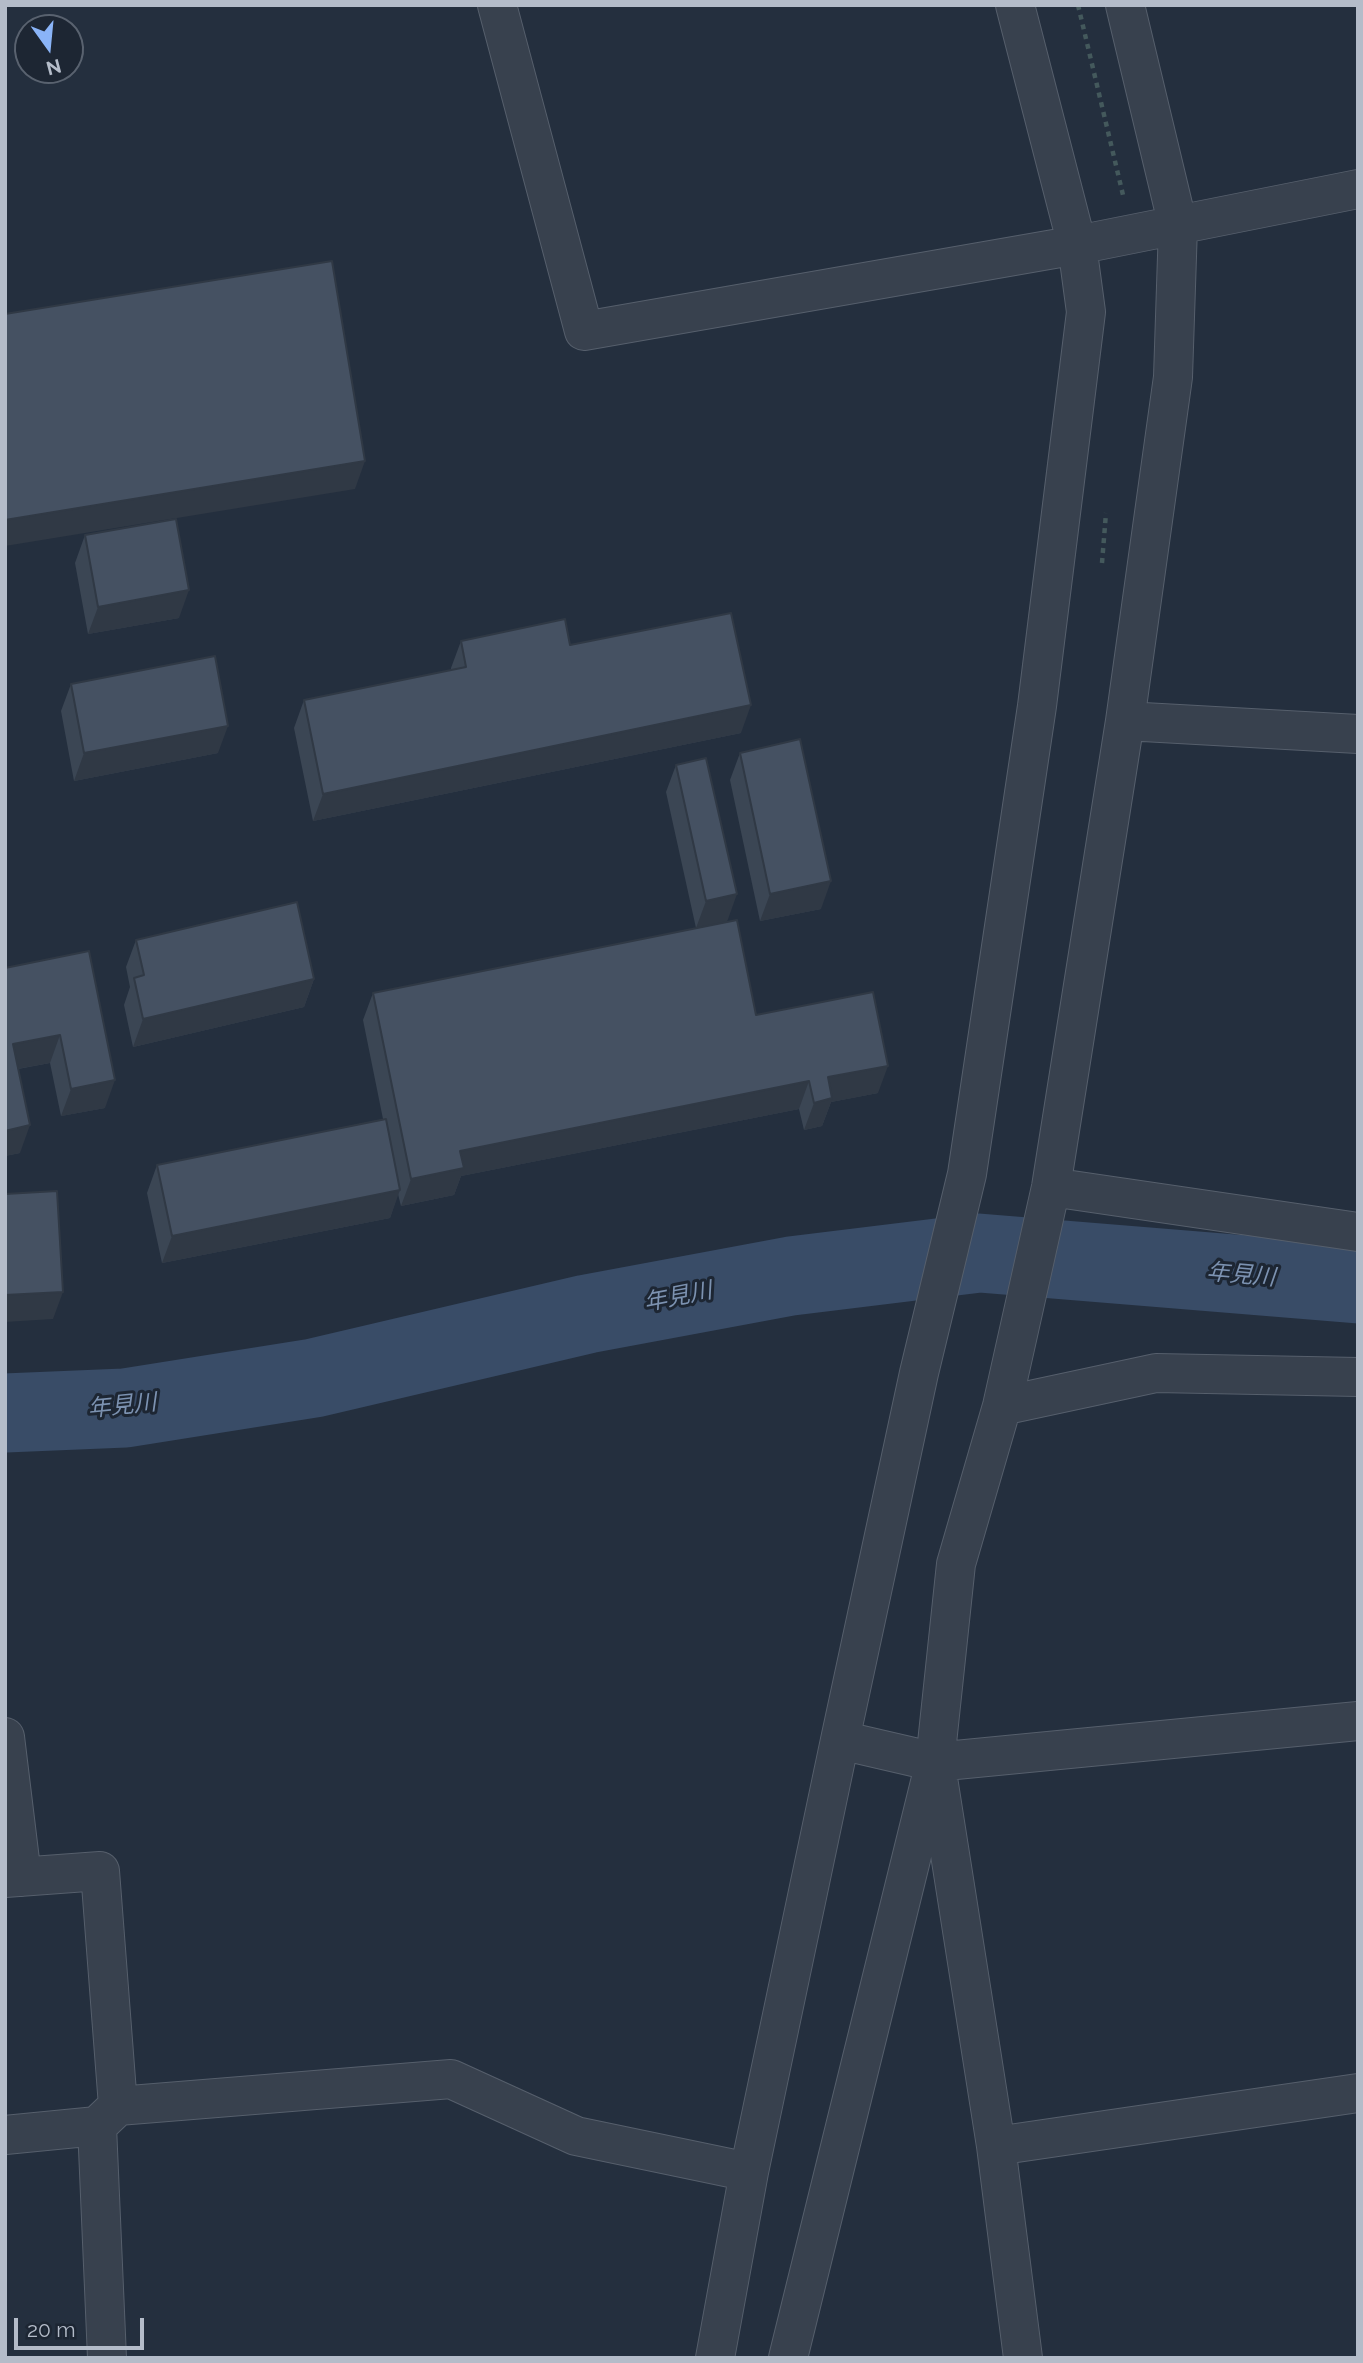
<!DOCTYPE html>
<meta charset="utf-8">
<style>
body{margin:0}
#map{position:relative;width:1363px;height:2363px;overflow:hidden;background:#242f3e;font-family:Raleway,sans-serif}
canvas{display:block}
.frame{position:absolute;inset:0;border:7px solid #b4bcc9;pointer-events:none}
.north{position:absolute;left:14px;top:14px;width:70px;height:70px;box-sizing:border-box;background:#1d2633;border:2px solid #59626f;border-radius:50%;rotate:165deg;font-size:19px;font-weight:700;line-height:28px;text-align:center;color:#b4bcc9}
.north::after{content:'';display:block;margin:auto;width:24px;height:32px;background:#8ab4f8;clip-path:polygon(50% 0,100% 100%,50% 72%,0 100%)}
.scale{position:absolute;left:14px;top:2318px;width:130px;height:32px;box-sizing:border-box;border:4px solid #b4bcc9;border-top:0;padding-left:9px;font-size:21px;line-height:24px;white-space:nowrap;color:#b4bcc9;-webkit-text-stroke:5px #1d2633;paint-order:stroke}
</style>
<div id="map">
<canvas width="1363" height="2363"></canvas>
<div class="frame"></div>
<div class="north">N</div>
<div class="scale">20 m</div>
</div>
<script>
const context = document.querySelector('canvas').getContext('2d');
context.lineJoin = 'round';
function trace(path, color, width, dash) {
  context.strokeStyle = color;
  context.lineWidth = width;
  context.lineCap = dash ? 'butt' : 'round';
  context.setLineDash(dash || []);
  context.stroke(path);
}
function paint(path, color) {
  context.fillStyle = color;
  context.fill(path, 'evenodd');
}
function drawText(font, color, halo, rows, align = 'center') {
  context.font = font + ' Raleway,"Noto Sans JP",sans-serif';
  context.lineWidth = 6;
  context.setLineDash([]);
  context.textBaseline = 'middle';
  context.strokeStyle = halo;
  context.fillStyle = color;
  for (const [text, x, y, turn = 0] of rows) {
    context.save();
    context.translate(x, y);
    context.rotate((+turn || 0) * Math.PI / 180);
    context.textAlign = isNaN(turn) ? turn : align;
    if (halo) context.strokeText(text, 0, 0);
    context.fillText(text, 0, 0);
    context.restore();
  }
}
const river = new Path2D(`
 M5 1413 125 1408 314 1378 587 1314 791 1276 979 1253 1358 1284`);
const path = new Path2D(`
 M1078 5 1123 195
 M1102 563 1106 513`);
const street = new Path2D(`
 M497 5 584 331 1077 245 1358 189
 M1125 721 1358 734
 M1051 1187 1358 1232
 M1002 1406 1156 1373 1358 1377
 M5 1737 22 1877
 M840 1740 935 1762 1358 1721
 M938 1778 996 2146 1023 2358
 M5 1878 100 1871 118 2106
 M97 2126 107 2358
 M5 2135 97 2126 118 2106 451 2079 576 2136 749 2172
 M996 2146 1358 2093
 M715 2358 749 2172 840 1740 919 1373 967 1174 1037 706 1086 312 1077 245 1015 5
 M788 2358 935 1762 956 1564 1002 1406 1051 1187 1125 721 1173 377 1178 226 1125 5`);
const wall = new Path2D(`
 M85 535 179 618 88 634 75 563Z
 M461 641 570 645 741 733 313 821 294 728 304 700 451 670V668Z
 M71 684 218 753 74 781 61 711Z
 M740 753 821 909 760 921 730 780Z
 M676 765 756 1015 878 1093 831 1102 822 1126 804 1130 799 1109 461 1176 454 1195 401 1206 398 1194 390 1218 162 1263 147 1193 157 1165 383 1119 363 1020 373 993 696 928 666 792Z
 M136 940 314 979 304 1007 133 1047 124 1005 130 987 126 967Z
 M89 951 105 1108 61 1116 50 1063 18 1069 20 1153 5 1156V968Z`);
const shadedWall = new Path2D(`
 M365 461 355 489 5 546V520Z
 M189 590 179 618 88 634 98 607Z
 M751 705 741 733 313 821 323 794Z
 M228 726 218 753 74 781 84 753Z
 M831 881 821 909 760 921 770 894Z
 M737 894 727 922 696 928 706 901Z
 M314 979 304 1007 133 1047 143 1019Z
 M60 1035 50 1063 5 1071 13 1044Z
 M888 1066 878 1093 831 1102 822 1126 804 1130 814 1103 828 1077Z
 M115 1080 105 1108 61 1116 71 1089Z
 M809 1081 799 1109 461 1176 454 1195 401 1206 411 1179 460 1151Z
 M30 1125 20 1153 5 1156V1131Z
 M400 1190 390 1218 162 1263 172 1236Z
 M63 1292 53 1319 5 1322V1295Z`);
const building = new Path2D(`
 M332 261 365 461 5 520V314Z
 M176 519 189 590 98 607 85 535Z
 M731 613 751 705 323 794 304 700 466 667 461 641 565 619 570 645Z
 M215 656 228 726 84 753 71 684Z
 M800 739 831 881 770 894 740 753Z
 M706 758 737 894 706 901 676 765Z
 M297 902 314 979 143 1019 134 978 144 975 136 940Z
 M737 920 756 1015 873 992 888 1066 828 1077 832 1098 814 1103 809 1081 460 1151 464 1168 411 1179 373 993Z
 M89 951 115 1080 71 1089 60 1035 13 1044 30 1125 5 1131V968Z
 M386 1119 400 1190 172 1236 157 1165Z
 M57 1191 63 1292 5 1295V1194Z`);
const waterNames = [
 ["年見川",1241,1275,5],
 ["年見川",678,1297,-11],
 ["年見川",122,1406,-6]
];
trace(river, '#394c67', 79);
trace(street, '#565f6c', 40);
trace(path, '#44595c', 4.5, [5, 5]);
trace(street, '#38414e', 38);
paint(wall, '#3b4654');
paint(shadedWall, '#303945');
paint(building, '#455162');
trace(building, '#303945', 2);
drawText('italic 23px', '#7c92b1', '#1d2633', waterNames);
</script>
